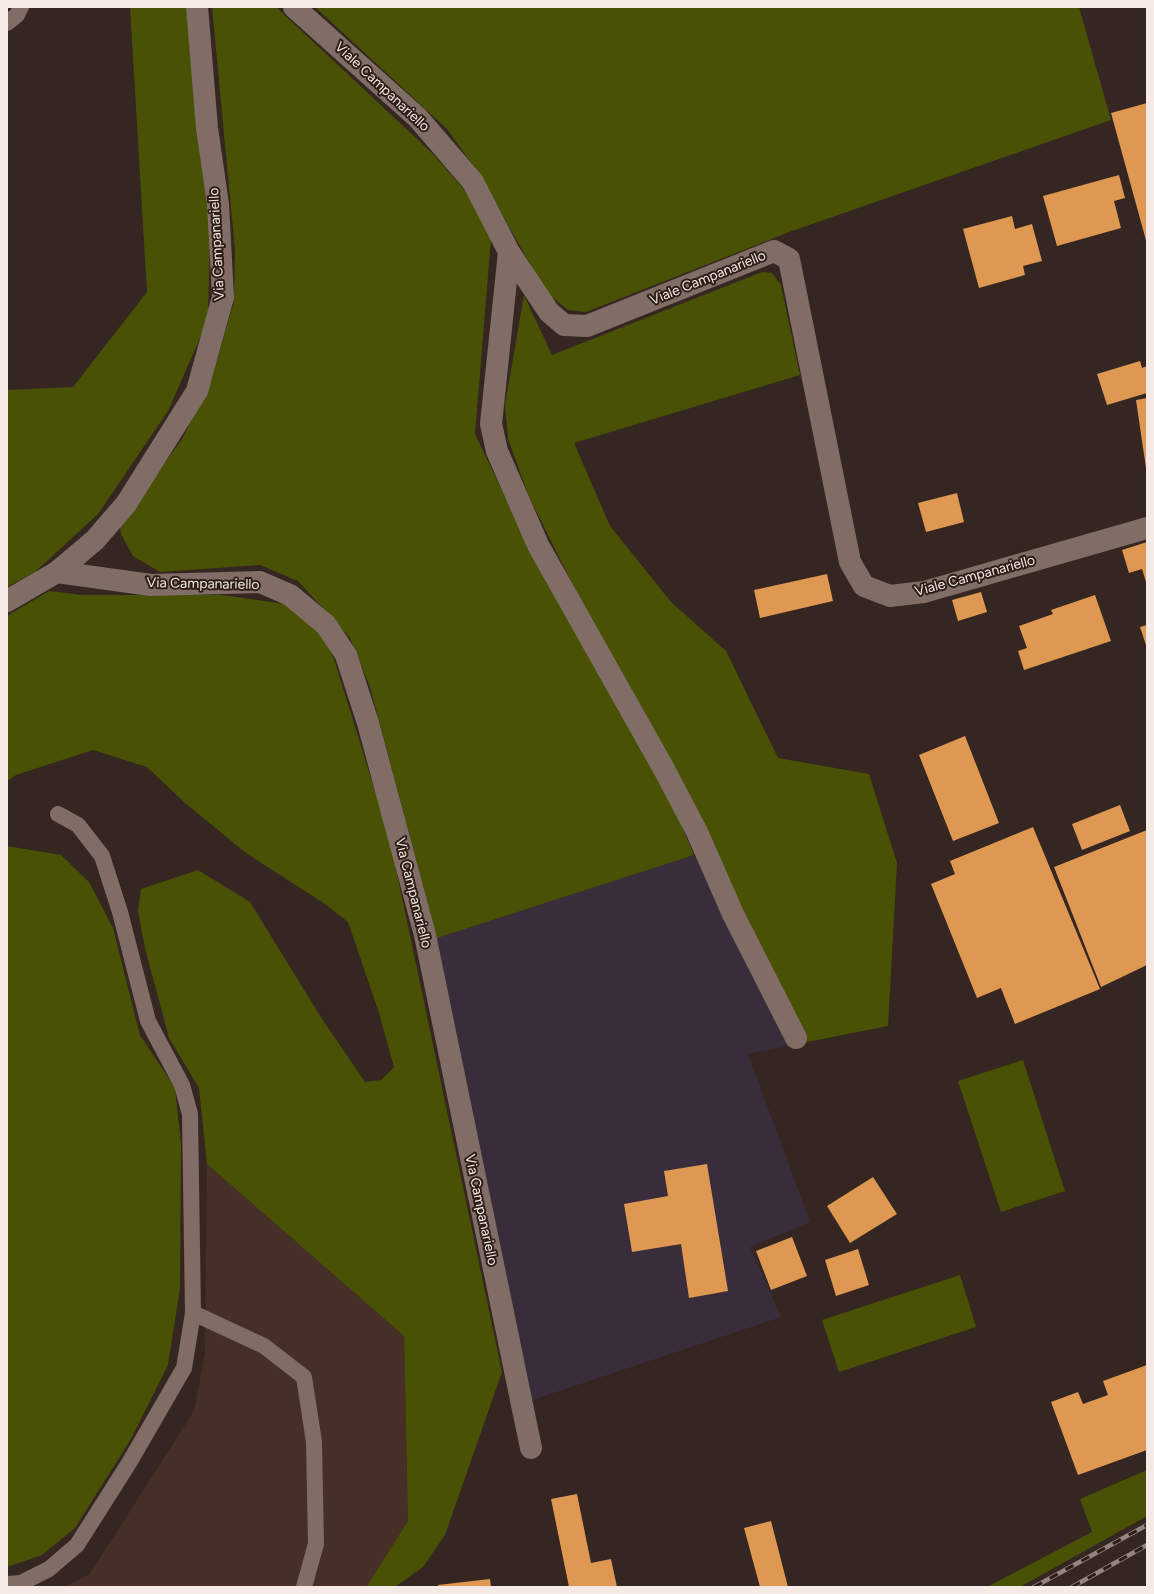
<!DOCTYPE html>
<style>
body{margin:0}
#map{position:relative;width:1154px;height:1594px;overflow:hidden;background:#362621;font-family:Figtree,sans-serif}
canvas{display:block}
.frame{position:absolute;inset:0;border:8px solid #f5eae6;pointer-events:none}
</style>
<div id="map">
<canvas width="1154" height="1594"></canvas>
<div class="frame"></div>
</div>
<script>
const context = document.querySelector('canvas').getContext('2d');
context.lineJoin = 'round';
function paint(path, color) {
  context.fillStyle = color;
  context.fill(path, 'evenodd');
}
function trace(path, color, width, dash) {
  context.strokeStyle = color;
  context.lineWidth = width;
  context.lineCap = dash ? 'butt' : 'round';
  context.setLineDash(dash || []);
  context.stroke(path);
}
function drawText(font, color, halo, rows, align = 'center') {
  context.font = font + ' Figtree,sans-serif';
  context.lineWidth = 4;
  context.setLineDash([]);
  context.textBaseline = 'middle';
  context.strokeStyle = halo;
  context.fillStyle = color;
  for (const [text, x, y, turn = 0] of rows) {
    context.save();
    context.translate(x, y);
    context.rotate((+turn || 0) * Math.PI / 180);
    context.textAlign = isNaN(turn) ? turn : align;
    if (halo) context.strokeText(text, 0, 0);
    context.fillText(text, 0, 0);
    context.restore();
  }
}
const commercial = new Path2D(`
 M694 855 793 1045 748 1054 810 1222 750 1247 781 1317 532 1400 437 938Z`);
const built = new Path2D(`
 M207 1164 404 1336 408 1521 366 1587H63L89 1575 194 1411 205 1353Z`);
const green = new Path2D(`
 M130 7H186L210 230 208 320 168 411 98 514 35 572 7 587V390L73 387 147 292Z
 M212 7H276L433 154 469 195 491 239 475 434 532 553 674 808 694 855 437 938 370 687 350 638 298 581 260 565 160 572 133 556 121 534 120 527 182 439 212 378 234 301 235 250Z
 M315 7H1079L1111 120 792 231 586 312 568 310 546 292 478 172 447 129Z
 M762 272 772 273 781 285 800 375 574 443 610 526 671 602 726 651 778 758 869 774 897 863 888 1026 807 1042 610 659 529 497 508 439 505 405 524 295 552 355Z
 M49 591 82 595H222L285 604 317 625 334 659 389 836 502 1372 445 1535 423 1567 395 1587H366L408 1521 404 1336 207 1164 199 1088 169 1038 145 948 138 911 141 889 198 870 250 902 322 1019 365 1082 381 1080 394 1067 379 1013 348 922 325 904 246 853 184 802 147 767 93 750 16 775 7 781V616Z
 M7 846 61 855 89 882 113 928 140 1035 175 1088 181 1145 180 1288 168 1365 131 1439 75 1528 42 1555 7 1567Z
 M1023 1060 1065 1191 1001 1212 958 1081Z
 M960 1275 976 1327 839 1372 822 1320Z
 M1147 1470V1516L1020 1587H987L1092 1532 1080 1499Z`);
const building = new Path2D(`
 M1147 103V244L1111 113Z
 M1119 175 1125 198 1114 201 1121 228 1057 246 1043 196Z
 M1012 216 1015 229 1032 224 1042 261 1023 266 1025 275 979 288 963 229Z
 M1140 361 1142 368 1147 366V393L1107 405 1097 374Z
 M1147 398V468H1146L1136 400Z
 M957 493 964 522 926 532 918 503Z
 M1147 542V585L1142 569 1129 573 1122 550Z
 M827 574 833 601 760 618 754 590Z
 M981 592 987 612 958 621 952 600Z
 M1095 595 1111 641 1024 670 1018 651 1027 648 1019 626 1053 614 1051 610Z
 M1147 625V648L1140 627Z
 M965 736 999 823 953 841 919 755Z
 M1120 805 1130 831 1082 850 1072 824Z
 M1033 827 1100 989 1015 1024 1001 988 977 998 931 884 955 874 950 861Z
 M1147 830V965L1101 987 1054 867Z
 M707 1164 728 1291 689 1298 681 1244 632 1252 624 1204 668 1196 664 1171Z
 M873 1177 897 1214 850 1243 827 1206Z
 M792 1237 807 1276 771 1290 756 1251Z
 M858 1249 869 1285 836 1296 825 1260Z
 M1147 1365V1450L1078 1475 1051 1402 1078 1392 1083 1404 1108 1395 1103 1381Z
 M577 1494 591 1563 611 1559 617 1587H569L551 1499Z
 M771 1521 788 1587H760L744 1528Z
 M490 1579 491 1587H438V1585Z`);
const lane = new Path2D(`
 M7 23 17 15 21 7
 M193 1313 264 1346 304 1377 314 1442 316 1544 304 1587
 M7 1584 21 1583 49 1569 77 1545 129 1463 184 1368 193 1313 190 1114 182 1085 148 1021 120 912 102 856 78 825 58 814`);
const street = new Path2D(`
 M294 7 418 118 473 182 509 252 549 312 564 325 587 326 774 251 789 259 850 562 864 586 890 596 924 592 1147 528
 M509 252 491 424 497 451 538 545 665 771 697 832 733 914 796 1038
 M57 572 151 585 260 582 290 595 326 625 346 655 368 723 425 935 531 1448
 M7 601 57 572 95 540 126 504 197 391 223 297 218 204 207 128 197 7`);
const rail = new Path2D(`
 M1034 1587 1147 1525
 M1072 1587 1147 1545`);
const streetNames = [
 ["Viale Campanariello",382,87,43],
 ["Via Campanariello",217,244,-93],
 ["Viale Campanariello",708,278,-22],
 ["Viale Campanariello",975,576,-15],
 ["Via Campanariello",203,584,1],
 ["Via Campanariello",413,893,76],
 ["Via Campanariello",481,1210,78]
];
paint(commercial, '#3a2d3b');
paint(built, '#452f27');
paint(green, '#495105');
paint(building, '#de9852');
trace(lane, '#7f6d66', 16);
trace(street, '#7f6d66', 22);
trace(rail, '#938581', 4.5);
trace(rail, '#2c1d17', 3, [9]);
drawText('14px', '#f5eae6', '#2c1d17', streetNames);
</script>
